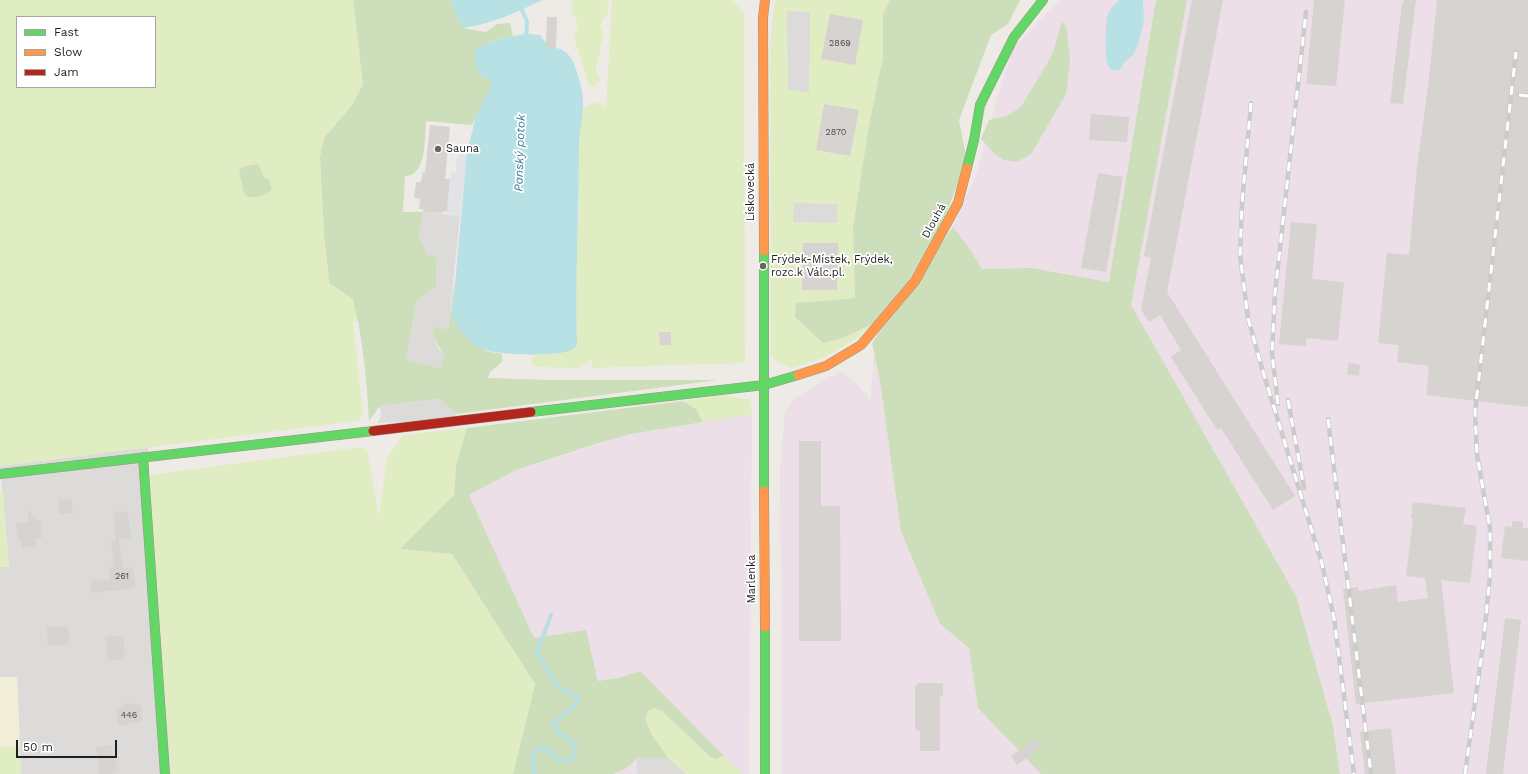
<!DOCTYPE html>
<meta charset="utf-8">
<style>
body{margin:0}
#map{position:relative;width:1528px;height:774px;overflow:hidden;background:#eeebe7;font-family:"Work Sans",sans-serif}
canvas{display:block}
.legend{position:absolute;left:16px;top:16px;width:140px;height:72px;box-sizing:border-box;background:#fff;border:1px solid #a5a5a5;margin:0;padding:5px 7px;list-style:none;font-size:12px;color:#1f1f1f}
.legend li{display:flex;align-items:center;gap:8px;height:20px}
.legend b{width:20px;border:1px solid #a5a5a5}
.scale{position:absolute;left:16px;top:740px;width:101px;height:18px;box-sizing:border-box;border:2px solid #1f1f1f;border-top:0;padding-left:5px;font-size:12px;line-height:14px;white-space:nowrap;color:#1f1f1f;-webkit-text-stroke:3px #fff;paint-order:stroke}
</style>
<div id="map">
<canvas width="1528" height="774"></canvas>
<ul class="legend">
<li><b style="height:5px;background:#63d668"></b>Fast</li>
<li><b style="height:5px;background:#ff974d"></b>Slow</li>
<li><b style="height:5px;background:#b3261e"></b>Jam</li>
</ul>
<div class="scale">50 m</div>
</div>
<script>
const context = document.querySelector('canvas').getContext('2d');
context.lineJoin = 'round';
function paint(path, color) {
  context.fillStyle = color;
  context.fill(path, 'evenodd');
}
function trace(path, color, width, dash) {
  context.strokeStyle = color;
  context.lineWidth = width;
  context.lineCap = dash ? 'butt' : 'round';
  context.setLineDash(dash || []);
  context.stroke(path);
}
function drawText(font, color, halo, rows, align = 'center') {
  context.font = font + ' "Work Sans",sans-serif';
  context.lineWidth = 3.5;
  context.setLineDash([]);
  context.textBaseline = 'middle';
  context.strokeStyle = halo;
  context.fillStyle = color;
  for (const [text, x, y, turn = 0] of rows) {
    context.save();
    context.translate(x, y);
    context.rotate((+turn || 0) * Math.PI / 180);
    context.textAlign = isNaN(turn) ? turn : align;
    if (halo) context.strokeText(text, 0, 0);
    context.fillText(text, 0, 0);
    context.restore();
  }
}
const residential = new Path2D(`
 M148 447 149 475 171 774H21L17 677H0V567L9 566 0 466Z`);
const industrial = new Path2D(`
 M1061 0H1156L1109 282 1031 268 982 269 970 249 953 227 977 173 995 105 1012 50 1046 13Z
 M1186 0H1528V774H1340L1333 726 1131 305 1171 76Z
 M874 352 880 381 901 533 940 624 969 648 978 708 1041 774H782L780 469 785 412 793 399 840 371 850 377 868 396 870 404Z
 M752 414 749 774H610L618 678 598 681 586 630 534 638 469 495 516 470 631 434Z`);
const farmland = new Path2D(`
 M0 677H17L20 747H0Z`);
const grass = new Path2D(`
 M0 0H353L363 84 353 104 324 138 320 157 324 235 328 269 329 283 353 299 359 320 353 323 363 415 358 421 0 466ZM17 17H155V87H17Z
 M574 0H607C608 7 610 15 603 19L600 26 604 35 600 48V53L596 67V71L601 79 595 86 592 87 589 85 574 38 578 24C574 15 568 9 574 0Z
 M612 0H732L744 13 745 363 592 368V360L579 368 536 367 532 364 531 360 534 355C552 355 563 355 577 343L576 269 579 209V143L583 109 594 103 601 102 606 108Z
 M775 0H890L883 14V57L869 125 853 227 855 298 796 303 795 317 823 343 872 324 857 338 824 358 792 368 777 362 771 354 770 45Z
 M726 395 750 400 752 414 703 422 696 409 683 401Z
 M467 428 456 465 454 495 400 549 452 554 535 684 513 774H171L149 475 361 447 367 451 379 516 387 458 403 435Z
 M0 492H3L9 567H0Z
 M654 708 662 711 712 758 717 759 723 755 743 774H687L668 758 653 737 645 719 648 711Z
 M0 747H20L21 774H0Z`);
const forest = new Path2D(`
 M353 0H450L463 28 486 32 497 24 510 23 513 36 492 41 482 76 490 80 492 85 472 125 426 121C425 134 426 165 414 173 412 175 408 176 405 176L403 212H423L419 236 428 255 437 256 436 288 432 289 417 301 406 359 440 368 445 356C437 346 434 338 432 326L448 329 455 277 454 295 451 312 486 351 502 354V362L490 372 488 378 551 380H718L456 414 439 399 380 406 369 421C367 380 363 339 353 299L329 283 328 269 324 235 320 157 324 138 353 104 363 84Z
 M890 0H1020L1008 24 991 35 959 120 967 161 939 231 908 281 872 324 843 338 823 343 795 317 796 303 855 298 853 227 869 125 883 57V14Z
 M1156 0H1187L1131 305 1296 596 1333 726 1340 774H1041L978 708 969 648 940 624 901 532 880 381 872 343 953 227 970 249 982 269 1031 268 1109 282Z
 M1062 22 1066 26 1070 60 1066 94 1031 154 1017 162 1004 160 995 154 981 139 989 120 1007 116 1021 107 1052 55Z
 M258 164 264 177 269 179 272 189C263 197 260 197 248 197L243 191 239 170 246 166Z
 M683 401 696 409 703 422 631 434 599 443 516 470 469 495 534 638 586 630 598 681 619 678 640 671 723 755 717 759 712 758 662 711 654 708 648 711 645 720 653 737 668 758H637L625 769 613 774H513L535 684 452 554 400 549 454 495 456 465 467 428Z`);
const parking = new Path2D(`
 M787 11 810 12 809 92 788 90Z
 M794 203 837 204V223L793 222Z
 M423 212 460 216 448 330 432 326 434 337 438 348 445 356 440 368 406 359 417 301 432 288H436L437 256 428 255 419 236Z
 M439 399 455 411 457 420 377 423 381 417 380 406Z
 M637 758H668L686 774H637Z`);
const plaza = new Path2D(`
 M463 154 467 156 460 216 442 213 443 211H447L451 172H457L456 161 459 156Z`);
const water = new Path2D(`
 M450 0H542C516 13 491 24 463 28Z
 M1119 0H1143L1144 20 1138 45 1133 55 1124 63 1120 70C1116 70 1112 71 1109 67 1104 60 1105 24 1108 15 1110 9 1115 4 1119 0Z
 M529 34 540 35C549 51 565 45 572 60 579 74 584 94 583 110 582 122 579 134 579 146 579 211 575 277 577 343 576 344 576 347 574 348 564 358 500 355 486 350 473 346 454 328 452 314 451 308 453 301 454 295L467 152 477 113 492 85C490 80 487 79 483 76 475 69 473 58 475 49 493 40 508 36 529 34Z`);
const stream = new Path2D(`
 M517 0 527 21 526 39
 M535 774 532 759 536 749 546 748C556 758 560 764 574 758 580 741 567 741 558 732 556 730 555 726 554 723L576 704 578 696 559 688 537 653 551 615`);
const building = new Path2D(`
 M1192 0H1223L1167 292 1295 496 1273 510 1221 428 1217 430 1171 357 1181 350 1160 315 1149 322 1141 309 1151 258 1144 256Z
 M1314 0H1345L1336 86 1306 84Z
 M1404 0H1416L1403 104 1390 103 1402 3H1403Z
 M1437 0H1528V407L1426 395 1429 366 1397 362 1399 345 1378 343 1387 253 1409 255 1417 167 1429 79Z
 M830 14 863 20 855 65 821 59Z
 M547 17H557L556 48H546Z
 M824 104 859 110 850 156 816 150Z
 M1091 114 1129 117 1127 142 1089 140Z
 M430 125 450 127 445 179H450L447 211H443L442 213 423 212V209H419L420 199 414 198 416 182H421L423 172H425Z
 M1098 173 1123 177 1106 272 1081 268Z
 M1291 222 1317 224 1312 279 1344 282 1338 341 1306 338V346L1279 344Z
 M803 243H838L837 290H802Z
 M659 332H671V345H660Z
 M1348 363 1360 365 1359 376 1347 374Z
 M799 441H821V506H840L841 641H799Z
 M71 499 73 513 60 514 58 500Z
 M1413 502 1466 508 1463 524 1477 526 1470 583 1441 580 1454 693 1356 704 1343 589 1358 587 1359 591 1396 585 1398 602 1428 598 1425 578 1406 576 1413 519 1411 518Z
 M27 509 41 524 42 538 35 539 36 546 22 548 21 541H18L16 523 29 522Z
 M121 511 128 512 131 538 116 540 113 513Z
 M1512 521 1523 522V528H1528V561L1501 558 1505 526 1512 527Z
 M118 540 124 568 133 567 135 588 92 593 90 581 110 580 109 567H114L111 541Z
 M1505 618 1521 620 1503 774H1486Z
 M68 626 69 644 48 646 47 627Z
 M123 635 125 659 108 661 105 637Z
 M917 683H943V697L940 696V751H920V731L916 729 915 726V686H917Z
 M133 703 134 705H141L142 722 129 723V726L118 724 116 708 123 707V704Z
 M1391 728 1396 774H1365L1360 732Z
 M1035 739 1041 747 1017 765 1011 756Z
 M111 745 113 759H116L117 770 113 771V774H99L96 747Z`);
const fast = new Path2D(`
 M967 168 974 140 980 105 1014 37 1043 0
 M764 251V491
 M531 412 764 385 798 375
 M143 457 165 774
 M0 474 373 431
 M765 627V774`);
const slow = new Path2D(`
 M764 251 763 18 765 0
 M798 375 826 366 861 345 915 281 958 203 967 168
 M764 491 765 627`);
const jam = new Path2D(`
 M373 431 531 412`);
const rail = new Path2D(`
 M1519 95 1528 96
 M1251 103 1242 204 1240 255 1248 318 1261 365 1322 564 1334 618 1354 774
 M1288 400 1304 488
 M1278 404 1272 353 1275 293 1306 12
 M1328 419 1371 774
 M1465 774 1483 645 1490 577V528L1477 455 1475 412 1516 52`);
const markers = [
 [438,149,4,"#676665"],
 [763,266,4,"#676665"]
];
const numberNames = [
 ["2869",840,43],
 ["2870",836,132],
 ["261",122,576],
 ["446",129,715]
];
const poiNames = [
 ["Sauna",446,149],
 ["Frýdek-Místek, Frýdek,",771,260],
 ["rozc.k Válc.pl.",771,273]
];
const streetNames = [
 ["Lískovecká",751,192,-90],
 ["Dlouhá",934,221,-61],
 ["Marlenka",752,579,-90]
];
const waterNames = [
 ["Panský potok",520,153,-88]
];
paint(residential, '#dddbd9');
paint(industrial, '#ecdfe8');
paint(farmland, '#f0edd9');
paint(grass, '#e0edc3');
paint(forest, '#ccdeba');
paint(parking, '#dcdbd9');
paint(plaza, '#e2e2e7');
paint(water, '#b7e1e4');
trace(stream, '#b7e1e4', 4);
paint(building, '#d6d3d0');
trace(fast, '#99977e', 10);
trace(slow, '#99977e', 10);
trace(jam, '#99977e', 10);
trace(fast, '#63d668', 9);
trace(slow, '#ff974d', 9);
trace(jam, '#b3261e', 9);
trace(rail, '#cbcbca', 4.5);
trace(rail, '#fff', 3, [9]);
for (const [x, y, r, color] of markers) {
  const dot = new Path2D();
  dot.arc(x, y, r, 0, 2 * Math.PI);
  context.fillStyle = color;
  context.fill(dot);
  trace(dot, '#fff', 1.5);
}
drawText('9px', '#4d4c4b', null, numberNames);
drawText('11px', '#1f1f1f', '#fff', poiNames, 'left');
drawText('11px', '#1f1f1f', '#fff', streetNames);
drawText('italic 12px', '#3b7b9f', '#fff', waterNames);
</script>
